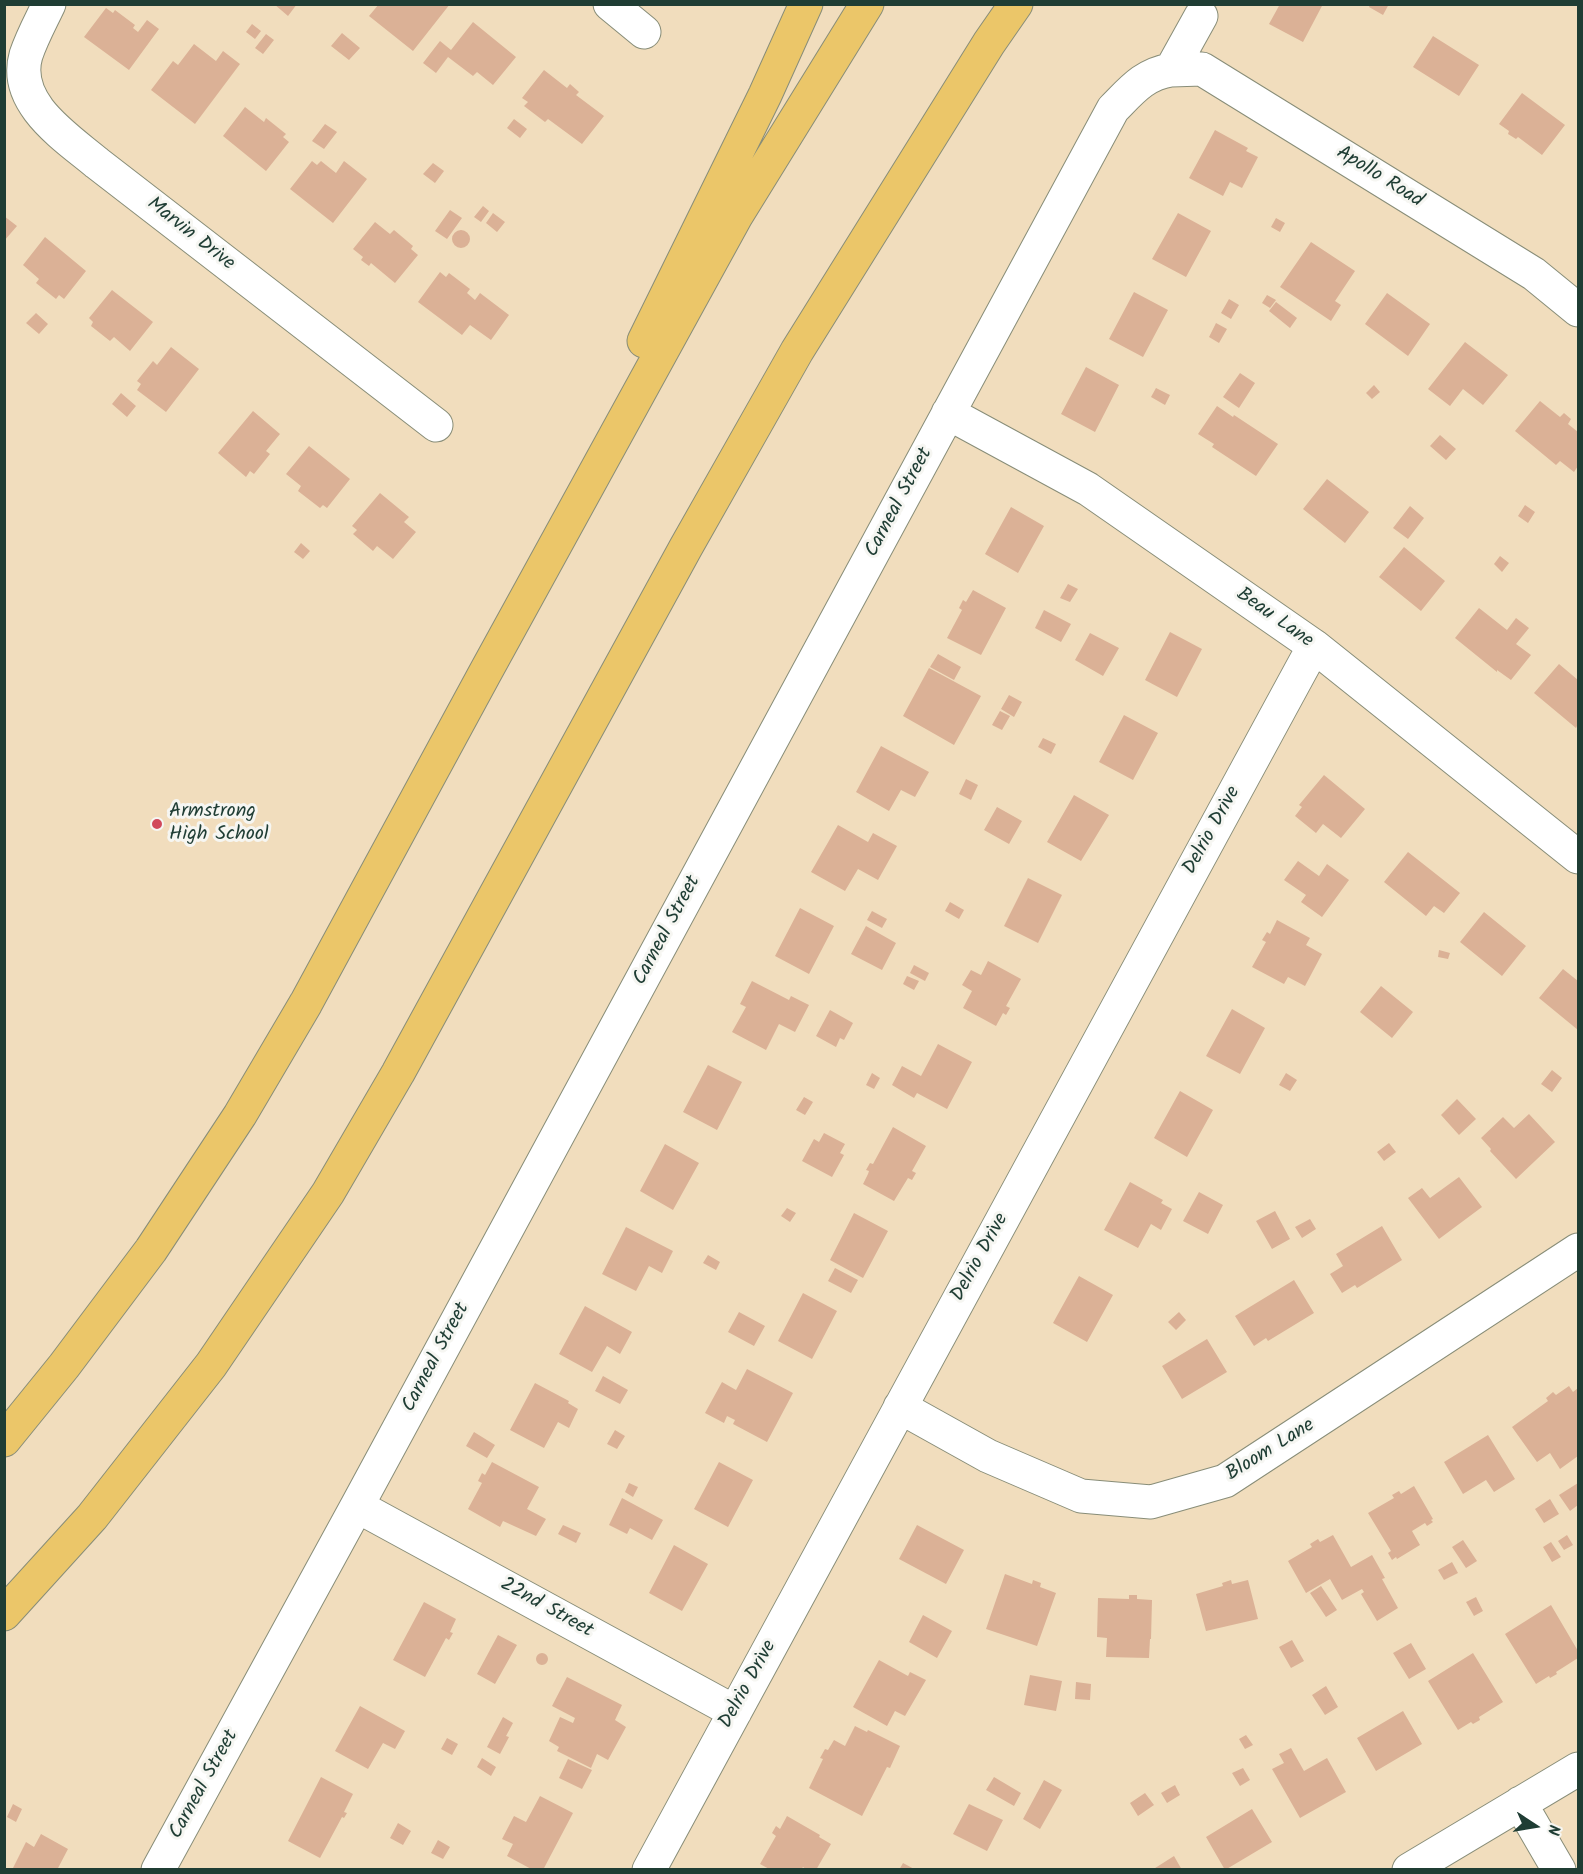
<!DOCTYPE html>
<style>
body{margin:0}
#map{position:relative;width:1583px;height:1874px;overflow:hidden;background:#f1ddbd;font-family:Kalam,sans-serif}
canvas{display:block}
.frame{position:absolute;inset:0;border:6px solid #1f3d34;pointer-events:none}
.north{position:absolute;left:1505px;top:1796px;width:60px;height:60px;-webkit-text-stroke:4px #f6f6f2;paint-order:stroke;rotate:102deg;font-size:16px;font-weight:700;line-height:24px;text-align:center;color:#1f3d34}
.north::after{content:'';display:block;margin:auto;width:21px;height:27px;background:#1f3d34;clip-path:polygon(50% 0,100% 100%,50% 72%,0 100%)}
</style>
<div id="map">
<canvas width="1583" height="1874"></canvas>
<div class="frame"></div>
<div class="north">N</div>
</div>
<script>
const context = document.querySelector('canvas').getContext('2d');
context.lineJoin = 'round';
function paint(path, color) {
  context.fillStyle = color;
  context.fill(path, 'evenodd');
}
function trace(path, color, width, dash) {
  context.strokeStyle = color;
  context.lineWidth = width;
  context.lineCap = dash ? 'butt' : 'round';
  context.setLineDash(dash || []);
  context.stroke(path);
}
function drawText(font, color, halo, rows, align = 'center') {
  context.font = font + ' Kalam,sans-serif';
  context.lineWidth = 6;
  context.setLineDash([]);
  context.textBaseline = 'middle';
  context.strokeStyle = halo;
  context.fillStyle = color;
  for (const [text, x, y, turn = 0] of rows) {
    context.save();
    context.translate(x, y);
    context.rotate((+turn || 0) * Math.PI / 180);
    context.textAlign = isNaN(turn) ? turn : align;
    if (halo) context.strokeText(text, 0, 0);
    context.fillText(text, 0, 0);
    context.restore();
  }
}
const building = new Path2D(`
 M274 4H297L288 16Z
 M379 4H450L413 51 369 16Z
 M1280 4H1323L1303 42 1269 24Z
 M1370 4H1389L1383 15 1369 7Z
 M106 8 113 13 115 10 135 25 133 28 138 32 147 20 159 29 129 70 84 37Z
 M473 22 516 57 493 85 477 72 473 76 448 57 436 73 423 63 440 41 451 50Z
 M252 24 261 31 255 39 246 32Z
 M342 33 360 48 349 60 331 46Z
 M266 34 274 40 263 54 255 48Z
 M1433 36 1479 65 1459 96 1413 67Z
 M194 44 216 61 223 51 240 64 195 124 151 90 173 61 178 65Z
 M544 70 567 88 570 84 579 92 576 95 604 116 582 144 548 119 545 122 524 106 528 102 522 98Z
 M1522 93 1565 125 1542 155 1518 137 1516 139 1508 134 1509 131 1499 124Z
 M245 107 264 122 266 118 286 134 283 137 289 142 266 171 223 136Z
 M514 119 527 129 520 138 507 128Z
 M325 124 337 132 324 149 312 141Z
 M1215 130 1248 148 1246 151 1258 157 1242 188 1230 182 1223 196 1189 178Z
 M312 161 317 165 321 161 336 173 344 161 367 179 333 223 290 189Z
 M433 163 444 171 435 183 423 174Z
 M483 206 489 211 481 222 474 217Z
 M450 210 462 218 447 239 435 231Z
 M493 213 505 222 497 232 486 223Z
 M1178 213 1211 231 1186 277 1152 259Z
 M4 216 17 226 4 241Z
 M1276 218 1285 223 1280 232 1271 227Z
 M375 222 390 234 394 230 413 246 411 249 418 255 395 283 371 263 369 266 361 260 363 257 353 249Z
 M452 239a9 9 0 1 1 18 0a9 9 0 1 1-18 0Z
 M45 237 86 271 64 299 59 295 56 299 36 283 39 279 23 265Z
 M1311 242 1355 271 1335 301 1341 305 1331 321 1280 287Z
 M440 272 446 277 449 273 470 289 467 293 475 300 480 293 509 315 491 340 470 325 462 335 418 302Z
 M112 290 153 322 130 351 114 337 110 341 91 326 93 322 89 318Z
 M1134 292 1168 310 1143 357 1109 339Z
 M1387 293 1430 324 1408 356 1365 324Z
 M1267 295 1276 300 1270 308 1262 303Z
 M1229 299 1239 305 1231 319 1221 313Z
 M1276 302 1297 318 1290 328 1269 311Z
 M36 313 48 324 39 334 26 323Z
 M1216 323 1227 329 1219 343 1209 337Z
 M1465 342 1508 375 1483 405 1463 389 1450 406 1428 389Z
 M171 347 199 369 166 412 137 390 141 384 137 381 153 361 157 365Z
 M1086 367 1119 385 1095 432 1061 414Z
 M1240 373 1255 383 1239 408 1223 397Z
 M1374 385 1380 392 1372 399 1366 393Z
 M1156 388 1170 395 1165 405 1151 397Z
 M121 393 136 406 127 417 112 404Z
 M1540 401 1560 417 1564 413 1571 419 1568 424 1578 432V466L1574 472 1560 461 1556 465 1515 431Z
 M1217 406 1233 417 1234 415 1278 444 1256 476 1212 447 1214 444 1198 434Z
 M253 411 280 434 266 451 270 454 254 474 250 471 246 477 218 453Z
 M1440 435 1456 449 1446 460 1430 446Z
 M309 446 350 479 327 508 323 505 320 508 298 491 301 486 286 474Z
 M1327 479 1369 512 1345 543 1303 509Z
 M380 493 409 517 404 522 416 532 393 559 377 546 373 551 353 534 357 530 352 526Z
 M1525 505 1535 512 1528 523 1518 516Z
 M1410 506 1424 518 1408 539 1393 528Z
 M1011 507 1044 526 1018 573 985 554Z
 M301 543 310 551 303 559 294 552Z
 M1404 547 1445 581 1421 611 1379 577Z
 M1500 556 1509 563 1502 572 1494 564Z
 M1068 584 1078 589 1070 602 1060 598Z
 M973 590 1006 608 981 655 947 638 962 610 959 608 963 600 966 602Z
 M1479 608 1507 630 1516 618 1529 628 1516 644 1531 655 1511 680 1497 670V672L1455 638Z
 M1044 610 1071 624 1061 642 1035 628Z
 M1170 632 1202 649 1177 697 1145 680Z
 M1090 633 1119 648 1103 676 1075 660Z
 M938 654 961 667 954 680 930 667Z
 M1559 664 1578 680V724L1576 728 1534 693Z
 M929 668 981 696 954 745 903 716Z
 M1009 695 1022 702 1014 717 1001 709Z
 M1000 711 1010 716 1002 730 992 725Z
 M1124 715 1158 733 1133 780 1099 762Z
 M1043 738 1056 744 1051 754 1038 747Z
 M881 746 929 772 915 797 901 790 889 811 856 792Z
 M1324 775 1365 809 1341 838 1323 824 1316 833 1295 816 1302 807 1299 805Z
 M966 779 978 785 971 800 959 794Z
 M1074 795 1109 815 1081 861 1047 842Z
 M997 807 1022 821 1009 844 984 830Z
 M838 825 868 842 873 833 897 846 878 880 858 869 845 891 811 872Z
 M1408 852 1460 893 1444 913 1434 906 1426 916 1384 882Z
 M1298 861 1319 876 1327 864 1349 880 1322 917 1301 902 1306 895 1284 880Z
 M1028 878 1062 895 1038 943 1004 926Z
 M950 902 964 910 959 919 945 911Z
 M800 908 834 926 809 974 775 956Z
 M872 911 887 919 882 928 867 920Z
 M1484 912 1526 946 1502 976 1460 942Z
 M1277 920 1310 938 1306 945 1322 954 1305 986 1288 977 1284 984 1252 967 1266 942 1262 940 1267 932 1270 934Z
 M866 926 896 943 882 970 851 954Z
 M1439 950 1450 953 1448 959 1438 957Z
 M988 961 1021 979 1006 1006 1010 1008 1006 1015 1003 1013 996 1026 963 1008 972 991 962 985 971 970 981 975Z
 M914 965 929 973 925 981 910 973Z
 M1563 969 1578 981V1030L1539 998Z
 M907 976 919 981 914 990 903 984Z
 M752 981 789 1000 791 996 809 1005 795 1032 779 1024 766 1050 732 1032 746 1007 740 1004Z
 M1381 986 1413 1012 1392 1038 1360 1012Z
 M1232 1009 1265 1028 1240 1074 1206 1056Z
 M830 1010 853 1023 844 1040 840 1038 836 1047 816 1036Z
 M938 1044 972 1062 947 1109 917 1093 914 1098 892 1085 902 1066 921 1076Z
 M708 1065 742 1082 717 1130 683 1112Z
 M1552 1070 1562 1078 1552 1092 1541 1084Z
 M872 1073 880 1078 874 1089 866 1085Z
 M1286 1073 1297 1080 1290 1091 1279 1085Z
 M1180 1091 1213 1110 1187 1157 1154 1138Z
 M804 1097 813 1102 805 1115 796 1110Z
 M1457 1099 1476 1119 1459 1135 1441 1115Z
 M1529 1114 1555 1142 1516 1179 1490 1151 1491 1149 1481 1138 1503 1117 1514 1128Z
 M893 1127 926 1146 912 1171 916 1173 912 1180 908 1178 894 1201 863 1184 868 1174 869 1171 866 1170 870 1163 873 1164Z
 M824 1133 845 1144 840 1153 844 1155 832 1177 802 1161 814 1139 819 1142Z
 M1389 1143 1396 1152 1384 1161 1377 1152Z
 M665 1144 699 1163 673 1210 640 1191Z
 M1459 1177 1482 1207 1439 1239 1408 1198 1422 1188 1430 1198Z
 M1130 1182 1163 1200 1161 1203 1172 1209 1161 1230 1151 1224 1138 1248 1104 1230Z
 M1199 1192 1223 1205 1208 1234 1183 1221Z
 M787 1208 796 1213 790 1222 781 1216Z
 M1275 1211 1290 1239 1272 1249 1256 1221Z
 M854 1213 888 1231 863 1278 830 1260Z
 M1310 1219 1316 1229 1302 1238 1295 1227Z
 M1382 1226 1402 1260 1357 1288 1355 1285 1342 1293 1330 1274 1343 1266 1336 1254Z
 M626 1227 673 1251 662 1273 649 1266 636 1291 602 1274Z
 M708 1255 720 1262 716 1270 703 1263Z
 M835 1268 858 1280 851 1293 828 1281Z
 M1079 1276 1113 1295 1087 1342 1053 1323Z
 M1294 1280 1314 1313 1268 1341 1266 1338 1254 1346 1235 1316Z
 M803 1293 837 1311 812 1359 778 1341Z
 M585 1306 632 1332 620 1354 607 1346 592 1372 559 1354Z
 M739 1312 765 1326 754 1346 728 1332Z
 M1179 1312 1186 1320 1176 1330 1168 1322Z
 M1207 1339 1227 1372 1182 1399 1162 1366Z
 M747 1369 793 1393 767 1442 733 1424 735 1420 727 1416 724 1423 705 1413 722 1382 736 1390Z
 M603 1376 628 1390 620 1404 595 1391Z
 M535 1383 569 1401 568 1403 578 1409 569 1428 558 1422 544 1448 510 1430Z
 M1569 1386 1573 1392 1578 1388V1456L1560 1469 1550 1453 1537 1462 1512 1427 1548 1401 1546 1398 1553 1392 1556 1395Z
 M615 1430 625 1436 617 1449 607 1444Z
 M474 1432 495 1445 487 1458 466 1446Z
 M1488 1435 1515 1479 1494 1492 1486 1480 1463 1494 1444 1462Z
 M492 1462 539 1487 527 1509 546 1519 536 1536 503 1521 500 1527 468 1509 482 1483 478 1481 482 1473 485 1475Z
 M719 1462 753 1480 728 1527 694 1509Z
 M629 1483 638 1487 633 1497 625 1492Z
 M1578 1483V1505L1570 1511 1559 1495Z
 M1414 1486 1433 1519 1431 1520 1433 1522 1427 1526 1425 1523 1412 1531 1420 1545 1397 1559 1396 1557 1392 1560 1388 1553 1391 1551 1368 1513 1394 1498 1392 1495 1399 1491 1401 1494Z
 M622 1498 663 1520 652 1540 630 1528 627 1534 609 1525Z
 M1550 1499 1559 1514 1544 1523 1535 1509Z
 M563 1525 581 1533 576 1543 558 1534Z
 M917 1525 964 1550 946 1584 899 1559Z
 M1333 1535 1351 1567 1372 1555 1385 1578 1382 1579 1398 1608 1377 1621 1361 1594 1364 1592 1362 1589 1342 1600 1330 1579 1306 1593 1288 1561 1312 1547 1310 1544 1318 1539 1320 1542Z
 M1567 1535 1573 1545 1564 1550 1558 1541Z
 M1463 1540 1477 1561 1466 1568 1452 1547Z
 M1551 1542 1561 1557 1552 1562 1543 1547Z
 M674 1545 708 1564 682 1611 649 1593Z
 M1452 1562 1458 1573 1444 1580 1438 1570Z
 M1005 1574 1032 1584 1033 1580 1041 1583 1040 1587 1056 1593 1037 1646 986 1629Z
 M1231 1580 1232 1584 1248 1580 1258 1619 1206 1631 1196 1594 1223 1586 1222 1583Z
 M1321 1586 1337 1610 1326 1617 1310 1593Z
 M1129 1595H1137V1599L1152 1600 1151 1639H1150L1149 1658 1106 1657 1107 1638 1097 1637 1098 1598 1129 1599Z
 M1476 1597 1483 1611 1474 1616 1466 1602Z
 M424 1602 456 1619 450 1632 453 1633 449 1640 446 1638 425 1677 393 1660Z
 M1551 1605 1578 1651V1658L1556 1672 1557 1674 1550 1678 1549 1676 1536 1684 1505 1634Z
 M923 1615 952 1631 937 1658 909 1642Z
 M498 1635 517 1645 495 1684 477 1674Z
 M1292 1640 1304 1661 1291 1668 1279 1647Z
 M1411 1643 1426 1669 1409 1679 1393 1653Z
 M536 1659a6 6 0 1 1 12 0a6 6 0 1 1-12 0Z
 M1473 1653 1503 1702 1479 1717 1480 1720 1473 1724 1471 1722 1458 1730 1428 1681Z
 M879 1660 908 1676 910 1672 926 1680 905 1716 895 1711 887 1726 853 1707Z
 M1030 1675 1062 1681 1056 1711 1024 1705Z
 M567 1677 622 1705 615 1720 626 1727 608 1760 597 1754 591 1768 557 1751 559 1747 549 1741 560 1717 573 1723 575 1718 552 1706Z
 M1076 1682 1091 1684 1090 1700 1075 1699Z
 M1326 1686 1338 1707 1325 1715 1312 1695Z
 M360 1706 405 1731 395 1749 383 1743 368 1769 335 1751Z
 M1403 1711 1422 1744 1376 1771 1357 1738Z
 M503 1717 513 1723 506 1736 509 1737 500 1754 487 1747Z
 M855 1726 867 1732 868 1730 900 1746 890 1768 887 1767 862 1816 809 1788 823 1759 820 1758 825 1749 828 1750 834 1740 845 1746Z
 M1246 1735 1253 1745 1245 1749 1239 1739Z
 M447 1738 458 1744 452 1755 441 1749Z
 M1291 1748 1304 1771 1327 1758 1346 1792 1300 1818 1272 1769 1284 1763 1279 1754Z
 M482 1758 496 1767 491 1776 477 1767Z
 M568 1759 592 1770 582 1789 559 1778Z
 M1243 1768 1250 1780 1240 1786 1232 1773Z
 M321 1777 353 1794 344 1812 347 1813 344 1818 342 1817 320 1858 288 1841Z
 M994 1777 1021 1793 1014 1806 986 1790Z
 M1044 1780 1062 1790 1040 1829 1023 1819Z
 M1175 1785 1180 1795 1167 1803 1161 1793Z
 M1145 1793 1154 1805 1138 1816 1130 1803Z
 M540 1796 573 1813 543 1870H533L507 1856 513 1844 502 1839 514 1816 526 1822Z
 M13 1804 22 1809 16 1822 7 1817Z
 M969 1804 1003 1820 987 1851 953 1834Z
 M1252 1809 1272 1842 1225 1870 1206 1837Z
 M787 1816 820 1835 819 1837 831 1844 816 1870H807L803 1867 801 1870H771L760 1864 776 1836 772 1833 776 1826 780 1829Z
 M398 1823 411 1831 403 1845 390 1838Z
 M41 1834 68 1849 57 1870H12L26 1842 34 1847Z
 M438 1840 450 1847 443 1859 431 1853Z
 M1174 1856 1182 1870H1152Z
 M903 1863 916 1870H899Z`);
const minor = new Path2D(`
 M49 4C41 21 32 37 26 55 12 103 66 137 97 163L436 425
 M610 4 644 32
 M1171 70 1202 69 1534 274 1578 310
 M948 413 1088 489 1314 646 1578 857
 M900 1407 988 1456 1081 1496 1151 1502 1225 1481 1578 1250
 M357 1506 735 1712
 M1520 1803 1559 1870
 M158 1870 357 1506 1113 109C1131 91 1144 74 1171 70L1201 16
 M649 1870 1314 646
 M1409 1870 1578 1769`);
const highway = new Path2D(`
 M644 341 765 95 806 4
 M4 1440 64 1366 151 1250 240 1115 306 1003 485 673 736 216 867 4
 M4 1614 92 1517 211 1365 328 1193 398 1073 686 547 797 351 989 43 1016 4`);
const markers = [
 [157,824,6,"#d1495b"]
];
const streetNames = [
 ["Apollo Road",1379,178,32],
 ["Marvin Drive",190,235,38],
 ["Carneal Street",900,503,-62],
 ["Beau Lane",1274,619,35],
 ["Delrio Drive",1213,831,-61],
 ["Carneal Street",668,931,-62],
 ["Delrio Drive",981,1258,-61],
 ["Carneal Street",437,1358,-62],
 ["Bloom Lane",1271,1451,-32],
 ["22nd Street",546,1609,29],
 ["Delrio Drive",749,1685,-61],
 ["Carneal Street",205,1785,-61]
];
const poiNames = [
 ["Armstrong",169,813],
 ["High School",169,836]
];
paint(building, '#dbb196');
trace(minor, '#888d78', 35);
trace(highway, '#888d78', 35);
trace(minor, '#fff', 33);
trace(highway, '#ebc669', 33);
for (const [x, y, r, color] of markers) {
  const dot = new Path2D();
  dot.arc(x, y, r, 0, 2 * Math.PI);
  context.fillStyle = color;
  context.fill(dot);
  trace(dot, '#f6f6f2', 2);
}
drawText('20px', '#1f3d34', '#f6f6f2', streetNames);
drawText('20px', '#1f3d34', '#f6f6f2', poiNames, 'left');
</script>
